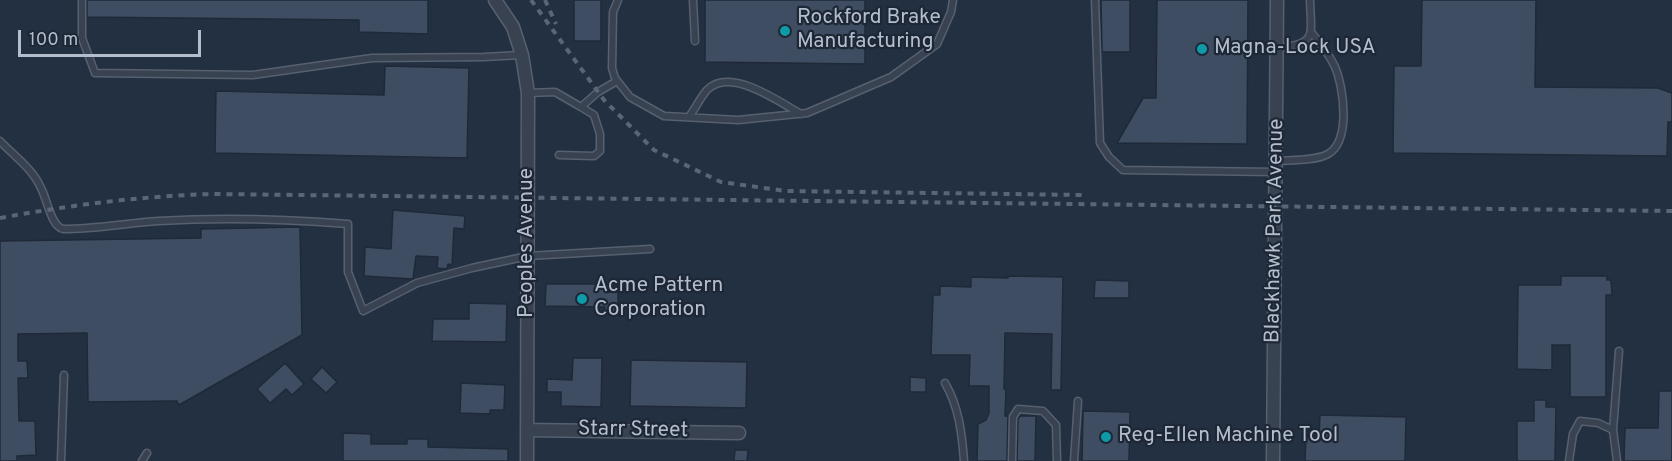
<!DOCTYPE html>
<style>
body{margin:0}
#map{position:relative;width:1672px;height:461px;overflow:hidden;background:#233042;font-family:Overpass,sans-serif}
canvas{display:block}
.scale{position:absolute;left:18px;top:30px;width:183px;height:27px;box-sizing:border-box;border:3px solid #b4bdcc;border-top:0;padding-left:8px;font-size:18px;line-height:21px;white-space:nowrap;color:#b4bdcc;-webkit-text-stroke:4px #1d2736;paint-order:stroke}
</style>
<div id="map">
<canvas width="1672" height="461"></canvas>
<div class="scale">100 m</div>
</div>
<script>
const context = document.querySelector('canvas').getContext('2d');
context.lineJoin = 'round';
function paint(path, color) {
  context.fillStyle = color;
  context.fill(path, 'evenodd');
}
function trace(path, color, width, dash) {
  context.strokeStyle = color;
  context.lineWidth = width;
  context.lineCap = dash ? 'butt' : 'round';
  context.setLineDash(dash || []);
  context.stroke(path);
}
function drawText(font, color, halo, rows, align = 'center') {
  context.font = font + ' Overpass,sans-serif';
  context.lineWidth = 4.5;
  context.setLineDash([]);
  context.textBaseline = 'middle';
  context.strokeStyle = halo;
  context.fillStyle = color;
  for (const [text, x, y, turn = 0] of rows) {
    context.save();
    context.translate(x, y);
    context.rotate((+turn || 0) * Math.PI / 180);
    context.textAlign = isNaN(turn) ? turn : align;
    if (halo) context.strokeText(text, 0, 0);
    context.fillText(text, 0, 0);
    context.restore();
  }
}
const building = new Path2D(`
 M87 0H428V34L359 32V20L87 17Z
 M574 0H601V41H574Z
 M705 0H865V64L705 62Z
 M1101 0H1130V52H1102Z
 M1157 0H1248L1247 144 1117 143 1143 98H1156Z
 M1422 0H1536L1535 87 1658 88 1672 93V122H1668L1667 156 1393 153 1394 66H1421Z
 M385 66 469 68 467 158 215 153 216 91 384 95Z
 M393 210 465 216 464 229 454 228 452 265 448 264 447 269 437 268 438 257 416 256 413 279 364 276 365 247 391 249Z
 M300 227 302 335 179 405 177 401 88 402 87 333 18 334V361H27L28 378H18L19 421H35L36 455 17 456V461H0V241L201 238V229Z
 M1008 276 1063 277 1061 390H1051L1052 334 1005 333 1004 389H1006L1005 416H1008L1007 461H977L978 424 986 420 989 413V386H969L970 355H931L933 295H940V286L971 287V277L1008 278Z
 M1561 276H1607V280H1611L1612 295H1606V397H1570V345H1552V370L1517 369 1518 285H1561Z
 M1095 280 1129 281V298H1094Z
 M546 284H606L605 292H618V313H604L605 307 545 306Z
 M469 303 507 304 506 342 432 341 433 319H469Z
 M573 358H602L601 407 561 406V392H547V379L572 380Z
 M631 360 747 362 746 408 630 406Z
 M285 363 304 384 292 395 286 389 270 403 257 389Z
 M322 367 337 382 326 393 311 379Z
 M910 377 926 378V392H910Z
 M461 383 505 385 504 410H490V414L460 413Z
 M1659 391H1672V461H1624L1625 428H1658Z
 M1534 400H1546V407H1556L1555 461H1517V421H1534Z
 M1083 411 1130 412 1129 461H1082Z
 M1320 415 1406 417 1405 461H1305L1306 436 1319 437Z
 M1020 416H1036L1035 461H1017L1018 419Z
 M343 433 371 434V444H407V439H428V447L508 449V461H343Z
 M735 450H748L747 461H734Z`);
const lane = new Path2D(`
 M82 0V38L95 73 253 75 372 58 484 57 521 55
 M618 0 613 12 612 68 615 78 630 97 664 116 738 120 807 113 891 77 937 44 951 12 953 0
 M693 0 695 41
 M1095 0 1100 143 1109 157 1123 170 1276 172
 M1277 48C1318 44 1311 36 1310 0
 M528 93 555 92 581 107 598 92 617 81
 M689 117C695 109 700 98 707 90 730 66 779 102 801 114
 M0 141C14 156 33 169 41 188 47 199 51 226 63 229 95 229 127 223 159 221 222 217 285 219 348 224V272L363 311 417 283 472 268 528 256 650 249
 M559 155 594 156 600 151V134L594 115 581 107
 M1277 161C1290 160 1316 161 1328 154 1351 141 1344 88 1335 67 1329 54 1320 43 1311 32
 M945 383C959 407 962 434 964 461
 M1613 430 1619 351
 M61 461 64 375
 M142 461 147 453
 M1012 461 1013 417 1018 409 1043 411 1056 425 1057 461
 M1074 461 1078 401
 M1569 461 1573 434 1580 421 1598 423 1613 430 1617 461`);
const street = new Path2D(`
 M495 0 513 27 522 55 528 93 527 461
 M527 430 739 433
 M1273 461 1277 0`);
const rail = new Path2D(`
 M531 0 604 100 654 150 721 182 786 191 1082 195
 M545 0 556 24
 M0 218C71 205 141 196 213 194L1672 211`);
const markers = [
 [785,31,6,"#0f9aa8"],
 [1202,49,6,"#0f9aa8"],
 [582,299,6,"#0f9aa8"],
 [1106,437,6,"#0f9aa8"]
];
const poiNames = [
 ["Rockford Brake",797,19],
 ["Manufacturing",797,43],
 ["Magna-Lock USA",1214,49],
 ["Acme Pattern",594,287],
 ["Corporation",594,311],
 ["Reg-Ellen Machine Tool",1118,437]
];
const streetNames = [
 ["Blackhawk Park Avenue",1276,231,-89],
 ["Peoples Avenue",528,243,-90],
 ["Starr Street",633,431,1]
];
paint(building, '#3f4d62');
trace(building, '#1f2938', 1.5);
trace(lane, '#56606f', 9);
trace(street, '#56606f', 15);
trace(lane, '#384251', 6);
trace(street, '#384251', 12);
trace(rail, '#5a6678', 4, [6, 6]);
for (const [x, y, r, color] of markers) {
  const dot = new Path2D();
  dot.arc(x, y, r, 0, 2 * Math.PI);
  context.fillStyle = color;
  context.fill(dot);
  trace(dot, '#1d2736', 2);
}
drawText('21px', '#b4bdcc', '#1d2736', poiNames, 'left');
drawText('21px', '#b4bdcc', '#1d2736', streetNames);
</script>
